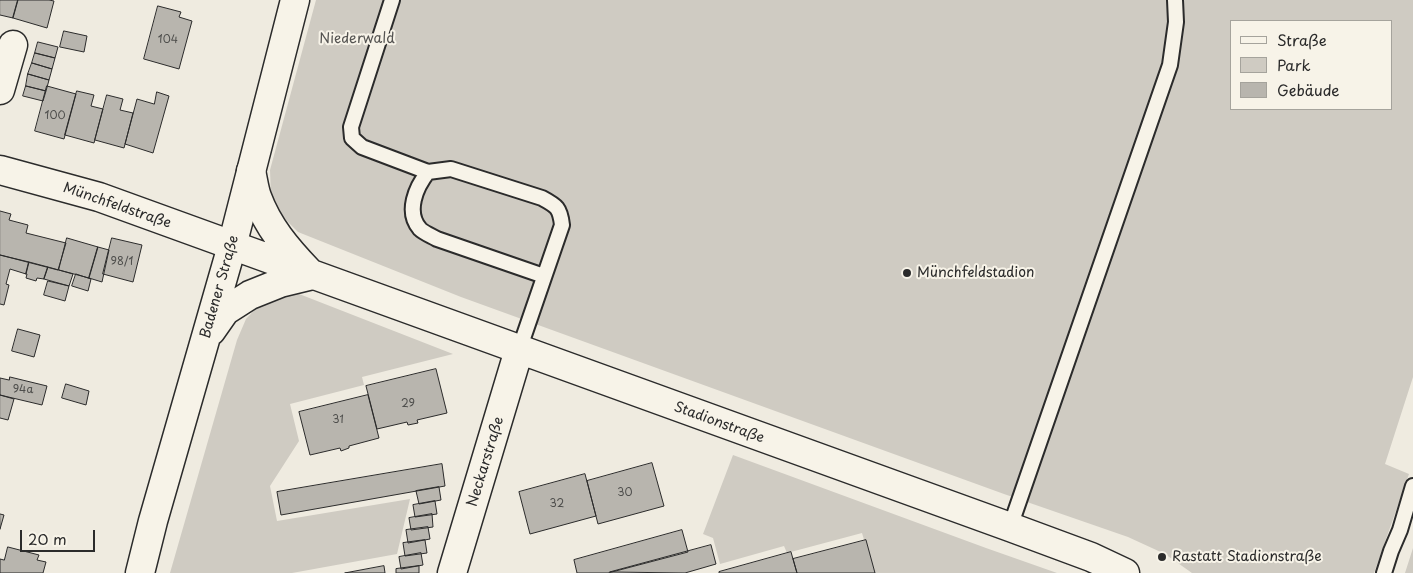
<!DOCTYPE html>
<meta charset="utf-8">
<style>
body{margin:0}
#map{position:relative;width:1413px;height:573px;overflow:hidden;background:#efebe0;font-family:"Playpen Sans",sans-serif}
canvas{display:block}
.legend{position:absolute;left:1230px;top:20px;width:162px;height:90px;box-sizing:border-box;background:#f7f3e8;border:1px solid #a5a39c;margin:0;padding:6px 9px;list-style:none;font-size:15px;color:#2b2b2b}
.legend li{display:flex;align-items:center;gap:10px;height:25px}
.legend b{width:25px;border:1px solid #a5a39c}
.scale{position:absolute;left:20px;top:530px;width:75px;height:22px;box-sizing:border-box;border:2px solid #2b2b2b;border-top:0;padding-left:6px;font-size:15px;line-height:18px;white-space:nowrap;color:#2b2b2b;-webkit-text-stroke:4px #f7f3e8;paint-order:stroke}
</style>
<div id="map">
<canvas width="1413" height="573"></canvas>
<ul class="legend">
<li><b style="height:6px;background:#f7f3e8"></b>Straße</li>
<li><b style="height:14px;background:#cfcbc2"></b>Park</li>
<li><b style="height:14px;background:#b8b5ae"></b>Gebäude</li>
</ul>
<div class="scale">20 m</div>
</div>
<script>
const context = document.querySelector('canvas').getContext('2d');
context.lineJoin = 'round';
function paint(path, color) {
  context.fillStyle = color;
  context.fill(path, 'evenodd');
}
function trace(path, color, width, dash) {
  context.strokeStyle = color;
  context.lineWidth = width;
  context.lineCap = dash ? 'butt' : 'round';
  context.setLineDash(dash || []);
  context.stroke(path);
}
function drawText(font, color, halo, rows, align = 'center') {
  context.font = font + ' "Playpen Sans",sans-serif';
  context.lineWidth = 4;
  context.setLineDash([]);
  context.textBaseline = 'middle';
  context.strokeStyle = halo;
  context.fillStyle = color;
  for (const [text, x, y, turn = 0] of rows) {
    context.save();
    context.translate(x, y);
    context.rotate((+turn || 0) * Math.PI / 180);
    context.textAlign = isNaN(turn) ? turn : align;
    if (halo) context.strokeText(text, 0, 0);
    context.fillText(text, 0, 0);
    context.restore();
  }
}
const green = new Path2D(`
 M316 0H1413V377L1385 464 1409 474 1374 573H1192L1165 554 1128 537 1004 494 461 297 298 232 284 218 271 197 270 170ZM1232 21H1392V109H1232Z
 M294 292 453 354 362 377 364 385 290 404 299 441 270 486 277 521 410 499 397 554 292 573H170L237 340 246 319 260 304Z
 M733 455 986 548 1057 573H874L862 533 787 553 784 546 720 564 713 538 703 534Z
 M1413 548V573H1405Z`);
const building = new Path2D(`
 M0 0H18L13 18 0 15Z
 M18 0H49L54 1 47 28 13 18Z
 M158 6 181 12 179 17 192 21 179 69 144 59Z
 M64 31 87 36 84 52 60 47Z
 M38 42 58 47 55 58 35 53Z
 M35 53 55 58 52 69 32 63Z
 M32 63 52 69 49 80 28 74Z
 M28 74 49 80 46 91 26 86Z
 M26 86 46 91 43 101 23 96Z
 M47 86 76 94 64 139 35 131Z
 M77 91 94 95 91 106 103 109 94 143 65 135Z
 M157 92 169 96 153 153 125 144 137 99 154 104Z
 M107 95 123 99 120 110 133 113 124 148 95 140Z
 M0 211 11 214 9 220 28 225 26 233 66 243 58 270 0 255Z
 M67 238 98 247 89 278 59 270Z
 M112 238 142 245 133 282 103 274Z
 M98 247 109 250 102 282 89 278Z
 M0 255 29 262 26 274 10 269 6 284 9 285 4 305 0 304Z
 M29 262 48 267 44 279 37 278 36 281 26 278 27 274H26Z
 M48 267 73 274 69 286 44 279Z
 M76 274 91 279 88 291 72 286Z
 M48 281 69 286 65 301 44 295Z
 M18 329 40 335 34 357 12 351Z
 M436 369 447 413 417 420 418 423 408 425 407 422 377 429 366 386Z
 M10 377 47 386 42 405 0 395V378L9 380Z
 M66 384 89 391 86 405 62 398Z
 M0 395 14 399 8 420 0 418Z
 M368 395 379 438 349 446V448L341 451 340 448 310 455 299 412Z
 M652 463 664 506 598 524 587 481Z
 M442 464 445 486 281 515 277 492Z
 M585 474 596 516 530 534 519 492Z
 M439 487 441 500 419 504 416 491Z
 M435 501 437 514 415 517 413 505Z
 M0 514 4 515 0 529Z
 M432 514 433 527 411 530 409 518Z
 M428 527 430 539 408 543 406 530Z
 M682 530 688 552 608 573H577L574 560Z
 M425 540 427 553 405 556 403 543Z
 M866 540 875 573H797L793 559Z
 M711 545 716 564 685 573 610 572Z
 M8 547 39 555 37 560 46 562 43 573H0V559L4 560Z
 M791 552 797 573H719V572Z
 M421 553 423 565 401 569 399 557Z
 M384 566 385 573H345Z
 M419 566V573H396V569Z`);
const service = new Path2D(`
 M392 0 351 127 352 138 362 147 428 172 451 169 542 198C557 206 560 208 562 225L519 350
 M428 172C416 187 405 212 420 229 424 233 432 236 437 239L544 276
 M1010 527 1170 65 1176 22 1175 0
 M1384 573 1391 551 1400 530 1413 486`);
const minor = new Path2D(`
 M0 90 13 45
 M0 170 99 197 1010 527 1091 557 1125 573
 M251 171C253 179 254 189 257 197 268 227 287 249 308 271
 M452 573 519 350`);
const primary = new Path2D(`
 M211 331 225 311 250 295 280 283 313 275
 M140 573 153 521 232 246 295 0`);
const markers = [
 [907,273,5,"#2b2b2b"],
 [1162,557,5,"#2b2b2b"]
];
const numberNames = [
 ["104",168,40],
 ["100",55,116],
 ["98/1",122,262],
 ["94a",23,390],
 ["29",408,404],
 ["31",338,420],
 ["30",625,493],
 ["32",557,504]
];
const parkNames = [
 ["Niederwald",357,39]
];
const streetNames = [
 ["Münchfeldstraße",117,206,19],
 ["Badener Straße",220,287,-74],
 ["Stadionstraße",719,423,20],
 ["Neckarstraße",486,462,-73]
];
const poiNames = [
 ["Münchfeldstadion",917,273],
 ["Rastatt Stadionstraße",1172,557]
];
paint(green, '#cfcbc2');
paint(building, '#b8b5ae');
trace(building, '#2b2b2b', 1);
trace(service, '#2b2b2b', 18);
trace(minor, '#2b2b2b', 31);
trace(primary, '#2b2b2b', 31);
trace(service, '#f7f3e8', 14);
trace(minor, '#f7f3e8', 28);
trace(primary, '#f7f3e8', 28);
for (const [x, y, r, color] of markers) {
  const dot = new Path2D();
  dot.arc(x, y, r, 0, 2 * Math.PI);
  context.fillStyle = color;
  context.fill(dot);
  trace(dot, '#f7f3e8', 2);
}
drawText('11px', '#4e4e4c', null, numberNames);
drawText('14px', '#545351', '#f7f3e8', parkNames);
drawText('14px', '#2b2b2b', '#f7f3e8', streetNames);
drawText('14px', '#2b2b2b', '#f7f3e8', poiNames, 'left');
</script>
